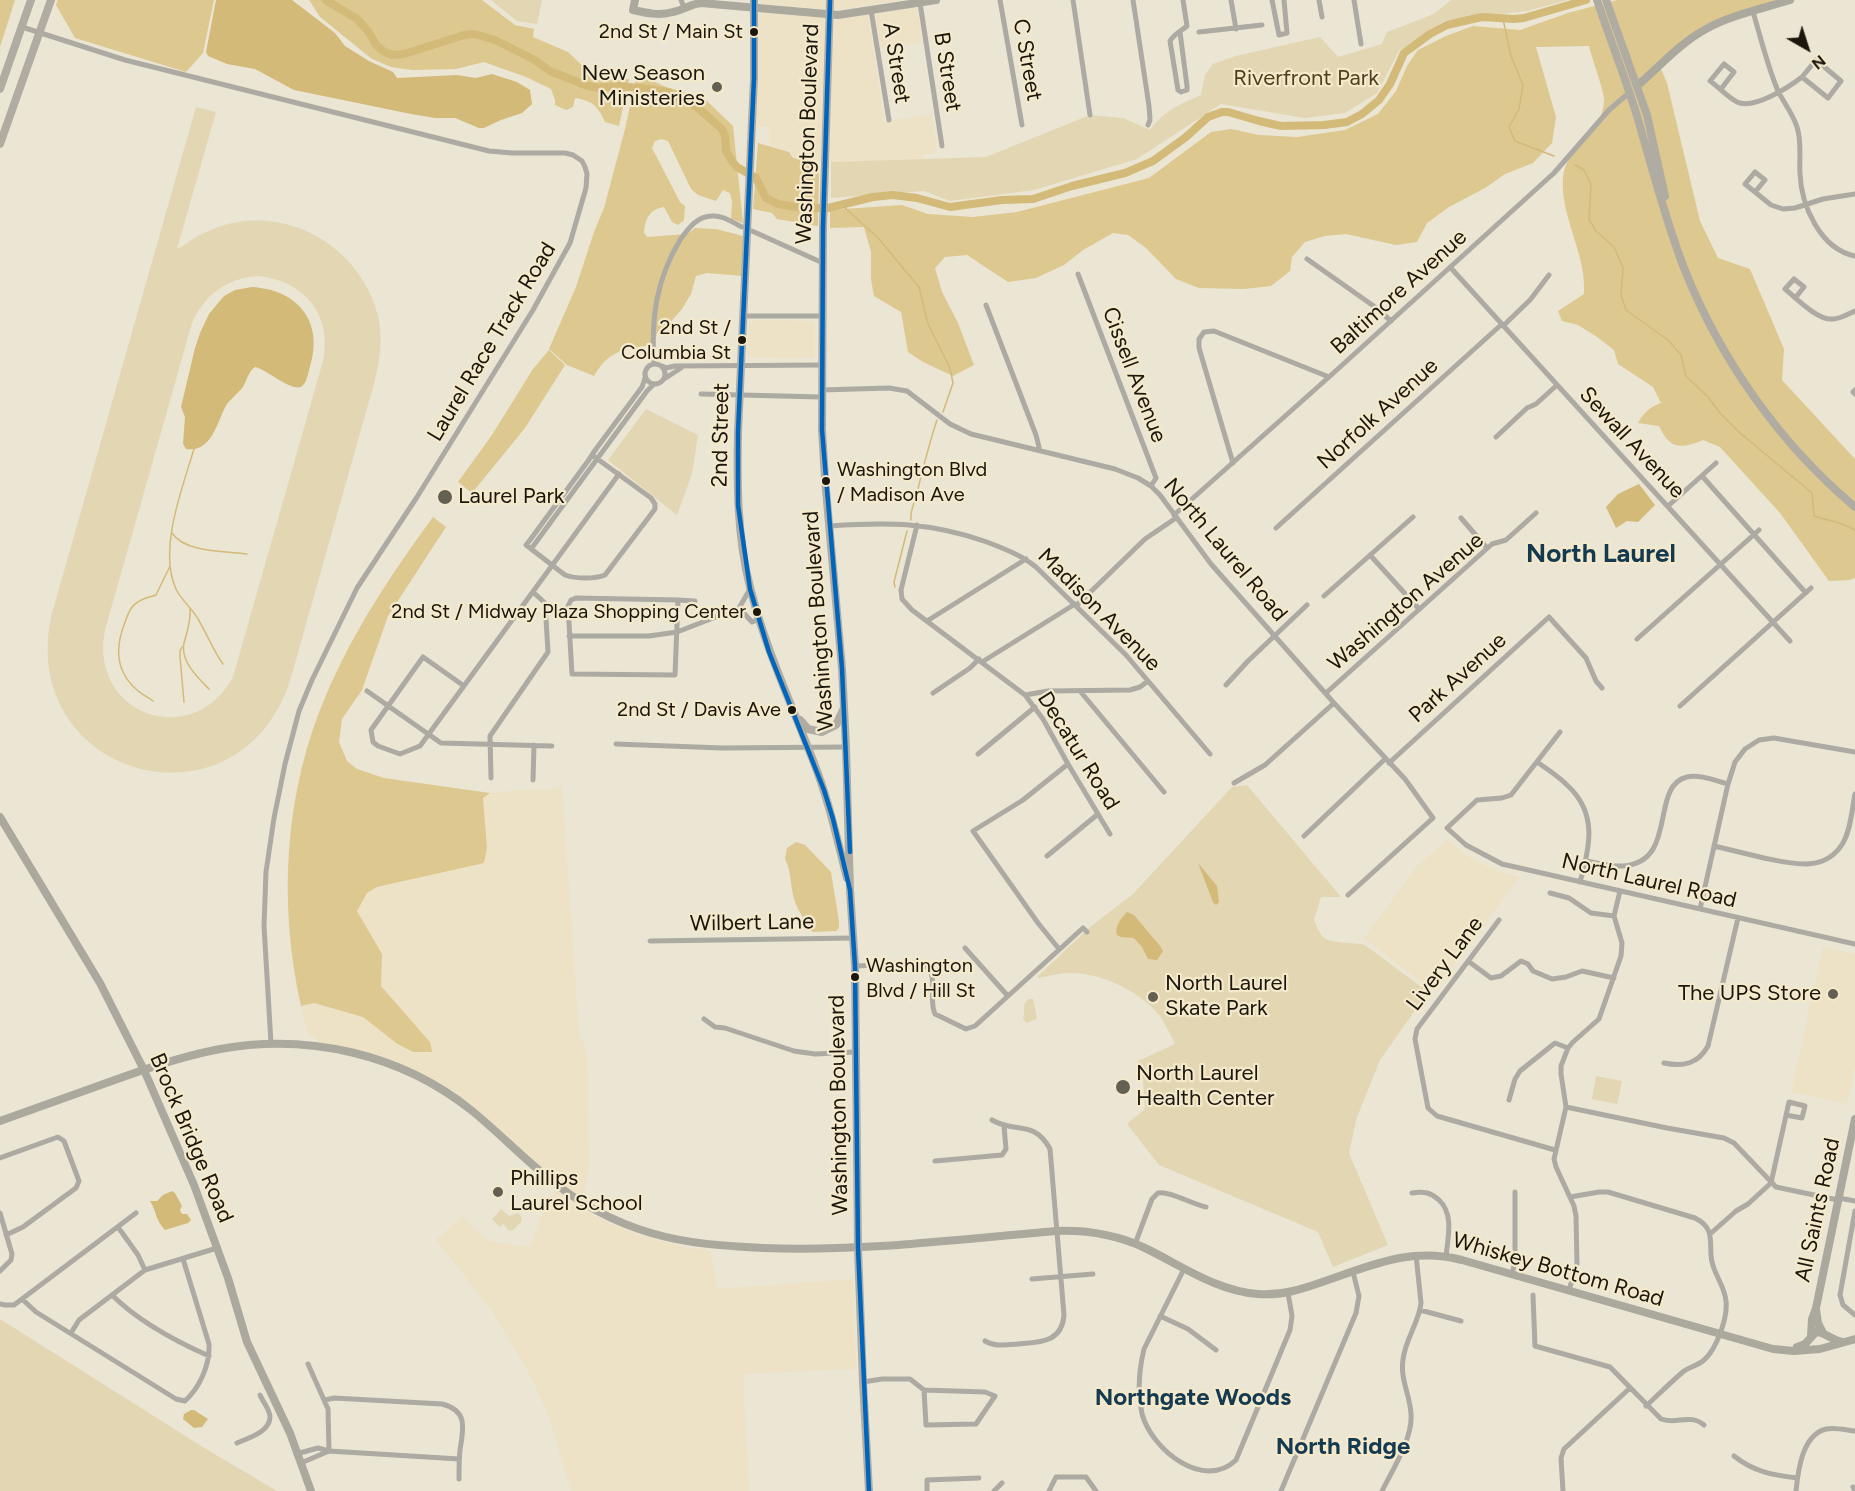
<!DOCTYPE html>
<style>
body{margin:0}
#map{position:relative;width:1855px;height:1491px;overflow:hidden;background:#ebe5d4;font-family:Figtree,sans-serif}
canvas{display:block}
.north{position:absolute;left:1777px;top:18px;width:60px;height:60px;-webkit-text-stroke:4px #f4e9cb;paint-order:stroke;rotate:141deg;font-size:16px;font-weight:700;line-height:24px;text-align:center;color:#1b170d}
.north::after{content:'';display:block;margin:auto;width:21px;height:27px;background:#1b170d;clip-path:polygon(50% 0,100% 100%,50% 72%,0 100%)}
</style>
<div id="map">
<canvas width="1855" height="1491"></canvas>
<div class="north">N</div>
</div>
<script>
const context = document.querySelector('canvas').getContext('2d');
context.lineJoin = 'round';
function paint(path, color) {
  context.fillStyle = color;
  context.fill(path, 'evenodd');
}
function trace(path, color, width, dash) {
  context.strokeStyle = color;
  context.lineWidth = width;
  context.lineCap = dash ? 'butt' : 'round';
  context.setLineDash(dash || []);
  context.stroke(path);
}
function drawText(font, color, halo, rows, align = 'center') {
  context.font = font + ' Figtree,sans-serif';
  context.lineWidth = 4.5;
  context.setLineDash([]);
  context.textBaseline = 'middle';
  context.strokeStyle = halo;
  context.fillStyle = color;
  for (const [text, x, y, turn = 0] of rows) {
    context.save();
    context.translate(x, y);
    context.rotate((+turn || 0) * Math.PI / 180);
    context.textAlign = isNaN(turn) ? turn : align;
    if (halo) context.strokeText(text, 0, 0);
    context.fillText(text, 0, 0);
    context.restore();
  }
}
const built = new Path2D(`
 M759 0H827L826 9 763 4Z
 M833 0H904L834 10Z
 M913 7 918 10 921 43 881 48 875 16 877 13Z
 M761 12 826 18 821 161 794 158 790 151 769 145V127H755L757 15Z
 M868 14 883 111 884 117 882 119V122L932 114 937 147 933 154 923 155 922 159 829 162 833 21Z
 M753 320 811 321 815 325V356L812 358 747 357 749 324Z
 M562 785 579 1033 587 1053 589 1165 583 1202 485 1121 405 1070 323 1046 308 1033 301 1006 314 1003 363 1017 396 1043 430 1042 381 986 382 954 357 911 367 893 377 887 484 862 487 848 483 797 490 793 532 789H552Z
 M1447 840 1472 859 1486 866 1505 874 1520 877 1434 992 1364 938 1417 866Z
 M1823 947 1855 954V1066L1847 1104 1791 1092Z
 M556 1191 586 1211 636 1234 684 1247 711 1251 717 1289 853 1279 856 1369 743 1374 749 1491H571L548 1414 528 1371 492 1311 436 1240 462 1216 486 1239 494 1242 530 1247 545 1205Z`);
const green = new Path2D(`
 M491 0H542L537 24 517 21Z
 M1451 0H1567L1527 11 1444 21 1399 51 1377 93 1345 113 1305 118 1221 104 1137 159 1034 190 950 201 924 191 831 198V162L986 157 1090 115 1123 118 1150 130C1163 111 1181 104 1201 95L1205 75 1213 64 1236 56 1320 37 1338 57 1382 44 1387 32 1434 14Z
 M196 107 216 112 177 249C183 246 190 241 196 237 211 229 227 223 244 221 306 215 363 256 378 316 383 337 380 359 375 380L290 681C238 838 18 778 51 617ZM257 276C303 280 333 314 323 361L233 677C192 752 88 714 105 630L192 323C205 294 226 279 257 276Z
 M646 409 698 435 692 474 677 515 608 460Z
 M1247 785 1341 897H1321L1314 920C1316 925 1319 933 1323 937 1330 944 1354 942 1365 945L1428 992 1380 1060 1357 1117 1349 1153 1388 1245 1333 1267 1318 1232 1159 1165 1127 1124 1145 1109 1143 1079 1138 1061 1175 1044C1171 1036 1167 1027 1162 1019 1146 994 1101 972 1070 973 1060 973 1049 976 1038 978V976L1090 927 1133 894 1232 787Z
 M1029 999H1033L1037 1019 1026 1023 1023 1018C1026 1011 1021 1003 1029 999Z
 M1596 1076 1622 1081 1617 1104 1592 1099Z
 M501 1209 509 1216 518 1213 521 1216 522 1221 512 1231 508 1230 503 1224 500 1227 492 1219Z
 M0 1319 206 1449 277 1491H0Z`);
const forest = new Path2D(`
 M0 0H15L0 47Z
 M58 0H214L203 53 186 72 75 38 56 5Z
 M309 0H482L515 25 534 29 533 37 568 52 586 69 611 80 629 79 619 126 605 122C598 106 593 101 575 98L573 107 566 110 555 105V100L551 89 526 77 484 62 456 69 412 70 391 67 372 59 320 17Z
 M1617 0H1790L1715 24 1660 67 1667 83 1700 221 1718 258 1750 269 1784 349 1782 380 1855 459V578L1850 580 1829 581 1780 513 1720 447 1703 440C1681 449 1670 450 1659 426L1638 423C1644 412 1650 407 1661 403L1653 387 1618 364 1614 350 1597 337 1578 325 1562 321 1558 311 1584 294C1587 255 1560 217 1563 178 1565 146 1605 132 1604 99 1603 87 1592 59 1589 46L1536 47 1556 117 1552 143 1533 163 1505 174 1485 188 1449 207 1427 223 1417 242 1396 245 1346 234 1325 236 1305 242 1292 257 1290 271 1271 286 1244 289 1199 288 1176 279 1146 248 1128 235 1113 233 1083 250 1064 265 1036 278 1008 282 967 255 945 257 935 268 942 292 958 323 974 365 953 376 923 362 908 352 901 312 874 296 871 280V252L864 227 830 228V210L902 205 928 214 973 217 1017 212 1149 178 1211 132 1231 129 1259 135 1297 137 1345 130 1378 114 1396 91 1407 66 1418 50 1446 36 1473 26 1520 30 1568 13Z
 M637 74 666 87 687 93 701 101 706 100 733 126 743 223 731 219 732 201 730 193 723 190 716 201 698 195 691 189 668 141 661 139 655 141 652 148 680 202 685 206 684 220 678 225 672 222 664 207C649 209 645 220 644 233L647 237 687 234 695 228 716 229 743 236 742 276 707 273 696 276 691 294 682 309 667 326 658 331 653 345C624 349 610 349 594 376L567 365 549 349 576 287 594 232 604 208 625 129Z
 M758 143 789 152 793 158 814 163 819 168 818 226 777 219 772 213 753 209Z
 M549 350 565 365 525 428 472 493 458 482 492 435 533 369Z
 M433 517 446 527 388 616 362 690 342 719 339 742 347 761 357 769 384 778 490 793 483 798 487 848 484 863 377 887 367 893 357 911 382 954 381 986 430 1042 432 1052H413L396 1043 363 1017 314 1003 301 1006C278 903 284 791 327 693 354 630 392 573 433 517Z
 M796 842 805 845 831 872 839 921V928L836 931 813 932 808 929C806 919 798 912 795 902 790 888 792 872 785 859L787 848Z`);
const water = new Path2D(`
 M216 0H292L335 33 345 46 369 61 393 72 397 78 457 75 476 78 492 74 517 82 530 90 532 104 522 113 501 120 484 128H479L455 118H435L411 114 294 90 255 69 227 64 208 56 206 52Z
 M252 287C300 290 325 324 309 370 308 375 306 384 301 387 290 391 266 369 255 367 248 372 247 380 243 387 238 393 232 398 227 404 217 420 213 453 186 449L183 444 185 417 181 407 195 348 200 333 209 314 224 296 235 290Z
 M1639 484 1655 505 1638 522 1627 521 1616 528 1606 507 1618 494Z
 M1198 863 1217 886 1219 902 1216 905 1213 902Z
 M1127 912 1134 915 1160 946 1163 951 1157 960 1148 959 1142 947 1134 938 1121 937 1117 935C1114 927 1121 918 1127 912Z
 M172 1191 175 1193 182 1206 180 1210 182 1214H187L191 1220 188 1223 165 1230C155 1220 157 1212 150 1201H157L163 1195Z
 M191 1410H194L208 1419 202 1427 194 1428 183 1419 184 1414Z`);
const stream = new Path2D(`
 M1503 19 1511 56 1523 85 1519 109 1509 127 1515 141 1554 156
 M1575 165 1584 170 1591 184 1589 219 1596 231 1614 247 1623 268 1621 295 1626 310 1668 340 1681 355 1686 376 1708 397 1720 413 1740 433 1812 493 1814 516C1829 521 1842 522 1855 530
 M842 205 878 238 919 287 928 324 950 368 953 383 943 412
 M194 449C182 489 158 550 176 589 181 600 192 608 198 619 207 634 213 650 223 664
 M911 520C910 509 915 503 917 493 923 468 929 444 937 420
 M172 533C185 553 226 551 247 554
 M895 587 894 582 907 531
 M190 609C191 621 187 632 184 643 180 661 198 678 209 689
 M182 647 180 651V657L184 702
 M153 701C148 697 141 694 137 690 116 672 115 649 124 625 127 617 130 606 138 602 143 598 150 597 156 595L170 566`);
const river = new Path2D(`
 M326 0 357 19 368 31 377 46 383 51 392 55 404 54 464 35 474 34 495 40 533 59 550 71 585 85 598 88 619 86 649 89 668 92 681 99 698 108 722 129 725 136 726 151 732 161 737 167 756 178 766 198 778 204 801 208H828L873 197 893 195 917 198 950 207 1002 200 1033 199 1072 186 1125 173 1153 161 1186 137 1208 117 1222 112H1228L1259 121 1281 126 1324 125 1347 122 1362 114 1379 100 1390 84 1404 53 1430 34 1447 25 1473 19 1482 17 1514 19 1524 18 1586 0`);
const street = new Path2D(`
 M681 0 684 7
 M1000 0 1022 125
 M1073 0 1090 115
 M1133 0 1149 106 1150 120 1148 125
 M1231 0 1236 29
 M1272 0 1279 35 1287 33 1284 0
 M1319 0 1322 17
 M1354 0 1361 44
 M920 3 942 146
 M871 10 889 120
 M1753 12C1761 38 1767 65 1778 91 1784 103 1793 114 1797 127 1802 142 1799 158 1800 173 1801 205 1820 249 1855 256
 M22 27 125 60 489 151 512 153H565L573 155 582 161 585 167 587 174 586 188 570 243 533 310 417 497 357 588 312 680 299 711 285 764 274 818 266 872 264 926 271 1043
 M1180 32 1187 86V90L1181 92 1178 90 1170 41C1174 34 1181 31 1187 26L1183 0
 M1199 32 1262 25
 M1721 89 1734 72 1724 64 1710 81C1719 87 1727 97 1737 102 1754 110 1789 87 1802 77L1828 98 1841 81 1816 60 1802 77
 M1755 192 1745 184 1755 172 1765 180 1755 192 1771 205 1783 209 1795 208 1823 199 1855 194
 M752 231 823 263
 M1307 259 1375 307 1391 321
 M1450 267 1790 641
 M1078 274 1156 478 1151 486
 M1796 297 1804 287 1794 279 1785 289C1796 298 1818 321 1833 319 1840 319 1848 314 1855 311
 M986 305 1036 435 1040 451
 M743 316H822
 M1503 326 1530 300 1549 275
 M645 374a10 10 0 1 1 20 0a10 10 0 1 1-20 0Z
 M654 364C651 318 656 280 680 240 688 229 697 216 712 216 722 215 732 222 742 227
 M662 366 666 368 675 366 821 365
 M664 379 681 368
 M821 390 889 388 907 391 950 424 971 434 1115 469 1138 478 1151 486 1160 495 1211 564 1334 703 1405 779 1433 818 1348 895
 M1855 390 1853 392 1855 394
 M701 394 821 397
 M1496 437 1527 408 1536 404 1557 385
 M592 455 651 498 655 504V509L605 575C595 579 576 579 565 575L526 545 530 540 588 461 596 449 642 387 645 378
 M1233 463 1199 348V339L1204 332 1214 331 1329 377
 M1702 476 1806 593
 M1668 506 1716 463
 M1174 515 1329 377 1554 173 1609 110 1630 92
 M1461 518 1487 548
 M917 525 901 590 902 599 912 610 1025 695 1043 719 1068 764 1110 834
 M830 526C888 522 930 522 987 542 1005 549 1021 555 1036 567L1126 655 1210 754
 M1276 528 1502 324
 M531 549 647 391 654 384
 M1370 555 1419 609
 M1324 596 1413 517
 M678 600 675 675 572 674 568 606 571 600 576 598 678 600 695 601
 M1076 606 1145 539 1176 518
 M739 608 752 622 759 619
 M927 621 1026 559
 M569 636H649L677 632 739 608 750 589
 M1637 639 1759 530
 M982 662 1075 604
 M1226 685 1248 661 1307 605
 M464 686 423 657 371 730 373 742 378 746 400 754 420 746 619 474
 M367 691 441 743 552 746
 M1080 691 1164 792
 M933 693 970 668 979 659
 M1326 693 1492 544 1506 540 1536 513
 M1025 695 1048 691 1130 690 1140 687 1148 681
 M1680 706 1811 588
 M1560 732 1511 795 1502 798 1477 800 1447 828 1466 845 1502 864 1855 944
 M616 744 722 748 846 747
 M978 754 1035 707
 M1537 762C1547 769 1558 776 1567 785 1598 813 1590 847 1580 882
 M1389 763 1549 617 1586 658 1596 681 1602 688
 M491 778 490 736 548 652 545 603 533 592
 M533 780 534 745
 M1234 783 1265 765 1334 703
 M1304 836 1385 759
 M1714 846C1731 850 1747 854 1764 858 1792 864 1825 873 1843 843 1851 829 1852 809 1855 794
 M1047 856 1098 814
 M1586 861C1598 863 1610 867 1623 866 1679 862 1649 786 1687 777 1700 774 1716 781 1728 784
 M1550 893 1569 898 1591 913 1614 916
 M1700 909 1728 784 1735 762 1745 749 1759 740 1774 738 1855 752
 M1499 920 1417 1029 1415 1039 1428 1108 1437 1116 1555 1150
 M650 941 854 938
 M965 948 1007 995
 M1059 949 1038 923 973 831 1023 800 1068 764
 M1468 961 1491 978 1501 976 1521 961 1528 964 1533 971 1552 979 1566 977 1582 971 1614 978
 M855 966 920 963C942 970 927 998 935 1014L966 1029 975 1026 1083 928 1087 932
 M704 1019 715 1027 725 1028 794 1051 815 1054 855 1052
 M1664 1063C1683 1067 1698 1064 1708 1046L1738 918
 M1509 1100 1515 1079 1520 1071 1555 1043 1568 1048
 M1566 1107 1667 1128 1724 1138 1734 1143 1776 1187 1838 1200
 M0 1158 58 1137 64 1141 79 1181 76 1188 23 1227 6 1235
 M935 1161 1002 1155 1006 1149 1004 1126
 M1412 1193C1423 1191 1430 1192 1439 1200 1454 1214 1448 1237 1446 1256
 M1570 1197 1599 1192H1608L1695 1218C1717 1229 1708 1244 1712 1262 1715 1276 1725 1287 1726 1301 1728 1318 1716 1350 1704 1360 1697 1366 1690 1367 1684 1371 1671 1382 1659 1394 1646 1406
 M1839 1198 1855 1201
 M1855 1211 1840 1295 1843 1305 1855 1315
 M0 1213 12 1254 11 1260 0 1271
 M118 1227 138 1255 145 1270
 M1710 1234 1736 1211 1748 1204 1771 1183 1789 1102 1805 1106 1802 1118 1786 1115
 M1135 1244 1152 1199 1158 1193C1171 1191 1191 1204 1206 1207
 M1184 1269 1144 1349C1139 1370 1137 1392 1142 1414 1152 1450 1204 1491 1236 1460L1290 1330 1292 1316 1288 1293
 M1512 1275 1515 1260V1192
 M1032 1279 1093 1274
 M1569 1290 1577 1264 1576 1216 1574 1206 1556 1167 1554 1159 1566 1107 1561 1074V1066L1568 1048 1573 1042 1599 1019 1621 956 1622 943 1614 916 1620 891
 M112 1295C139 1322 175 1341 209 1356
 M1533 1295 1535 1346 1610 1367 1661 1419C1676 1425 1690 1413 1704 1425
 M22 1299 36 1312 176 1399 185 1401C200 1387 210 1365 209 1344L183 1259
 M0 1304 5 1305H14L136 1213
 M1420 1310 1461 1321
 M1160 1316 1188 1329 1216 1350
 M71 1333 79 1320 145 1270 217 1248
 M985 1341C995 1347 1007 1345 1018 1344 1039 1342 1062 1343 1064 1315L1050 1149C1034 1119 1015 1134 992 1120
 M308 1364 328 1409 329 1451 459 1459
 M863 1382 882 1379H910L924 1390 985 1392 995 1396 976 1424 926 1425 924 1390
 M325 1400 334 1398 442 1404C469 1411 463 1429 460 1450 459 1459 459 1469 459 1479
 M237 1443C248 1438 270 1432 270 1417 270 1410 263 1402 260 1395
 M296 1454 318 1448 329 1451 301 1463
 M1734 1456C1754 1472 1773 1475 1797 1478
 M1853 1487 1855 1491
 M927 1491V1480L979 1478
 M994 1491 1002 1483
 M1049 1491 1056 1477H1086L1096 1491
 M1281 1491 1356 1313 1359 1296 1353 1272
 M1382 1491C1393 1469 1413 1438 1411 1414 1410 1395 1400 1379 1403 1360 1405 1339 1419 1323 1421 1303L1416 1255
 M1563 1491 1561 1458 1564 1449 1630 1388
 M1796 1491C1798 1471 1802 1435 1826 1429 1835 1427 1846 1430 1855 1431`);
const secondary = new Path2D(`
 M635 0 633 10C646 13 660 16 673 12 683 10 691 4 701 3L838 15 936 0
 M1637 86C1659 67 1680 43 1706 29 1731 15 1762 9 1790 0
 M0 817 100 983 144 1070 194 1185 228 1278 247 1342 290 1433 311 1491
 M0 1121C41 1106 82 1092 123 1077 154 1066 187 1055 220 1049 308 1033 401 1054 471 1110 497 1131 521 1156 547 1177 577 1202 614 1222 651 1233 688 1244 725 1246 763 1248 861 1252 959 1239 1057 1231 1087 1230 1117 1235 1145 1248 1182 1266 1217 1291 1258 1294 1281 1296 1303 1289 1325 1281 1373 1265 1410 1247 1462 1260L1773 1349 1794 1351 1820 1349 1855 1339
 M1816 1309 1818 1323 1823 1333
 M1811 1336 1812 1319 1816 1308 1855 1119
 M1797 1347 1805 1344 1816 1332C1825 1332 1831 1340 1842 1342`);
const primary = new Path2D(`
 M754 0V78L738 432C737 484 737 536 750 587 765 648 792 705 814 763 829 801 837 839 847 878
 M830 0 823 228 822 430 825 479 842 668 846 747 850 890 855 966 858 1248 863 1382 869 1491
 M1597 0C1610 39 1625 77 1637 116 1652 167 1665 219 1684 268 1720 359 1780 444 1855 507
 M1606 0 1647 115 1665 196
 M0 89 31 0
 M0 144 51 0
 M800 720 808 729 822 732 836 725 843 710`);
const bus1 = new Path2D(`
 M754 0V78L738 432V505L750 589 769 652 824 790 833 819 850 890 855 966 858 1248 869 1491
 M830 0 823 228 822 430 842 668 850 852`);
const markers = [
 [754,32,5,"#1b170d"],
 [717,87,6,"#645f53"],
 [742,340,5,"#1b170d"],
 [826,481,5,"#1b170d"],
 [445,497,8,"#645f53"],
 [757,612,5,"#1b170d"],
 [792,710,5,"#1b170d"],
 [855,977,5,"#1b170d"],
 [1833,994,6,"#645f53"],
 [1153,997,6,"#645f53"],
 [1123,1087,8,"#645f53"],
 [498,1192,6,"#645f53"]
];
const busNames = [
 ["2nd St / Main St",743,32],
 ["2nd St /",731,328],
 ["Columbia St",731,353],
 ["Washington Blvd",837,470,"left"],
 ["/ Madison Ave",837,495,"left"],
 ["2nd St / Midway Plaza Shopping Center",746,612],
 ["2nd St / Davis Ave",781,710],
 ["Washington",866,966,"left"],
 ["Blvd / Hill St",866,991,"left"]
];
const streetNames = [
 ["C Street",1027,60,80],
 ["A Street",896,63,81],
 ["B Street",947,72,81],
 ["Washington Boulevard",808,134,-88],
 ["Baltimore Avenue",1399,292,-42],
 ["Laurel Race Track Road",492,342,-59],
 ["Cissell Avenue",1134,375,69],
 ["Norfolk Avenue",1378,414,-42],
 ["2nd Street",721,435,-89],
 ["Sewall Avenue",1632,443,47],
 ["North Laurel Road",1225,550,50],
 ["Washington Avenue",1406,602,-41],
 ["Madison Avenue",1099,610,45],
 ["Washington Boulevard",819,621,-94],
 ["Park Avenue",1458,678,-42],
 ["Decatur Road",1078,751,58],
 ["North Laurel Road",1649,881,13],
 ["Wilbert Lane",752,923,-1],
 ["Livery Lane",1445,964,-53],
 ["Washington Boulevard",839,1105,-91],
 ["Brock Bridge Road",191,1138,67],
 ["All Saints Road",1818,1210,-78],
 ["Whiskey Bottom Road",1558,1270,16]
];
const poiNames = [
 ["New Season",705,74,"right"],
 ["Ministeries",705,99,"right"],
 ["Laurel Park",458,497],
 ["North Laurel",1165,984],
 ["Skate Park",1165,1009],
 ["The UPS Store",1821,994,"right"],
 ["North Laurel",1136,1074],
 ["Health Center",1136,1099],
 ["Phillips",510,1179],
 ["Laurel School",510,1204]
];
const parkNames = [
 ["Riverfront Park",1306,79]
];
const neighbourhoodNames = [
 ["Northgate Woods",1193,1398],
 ["North Ridge",1343,1447]
];
const quarterNames = [
 ["North Laurel",1601,554]
];
paint(built, '#ede2c6');
paint(green, '#e3d6b2');
paint(forest, '#ddc890');
paint(water, '#d3ba78');
trace(stream, '#d3ba78', 1.5);
trace(river, '#d3ba78', 8);
trace(street, '#acaaa2', 5);
trace(secondary, '#aba99e', 8);
trace(primary, '#b0aca1', 8);
trace(bus1, '#0065bd', 4.5);
for (const [x, y, r, color] of markers) {
  const dot = new Path2D();
  dot.arc(x, y, r, 0, 2 * Math.PI);
  context.fillStyle = color;
  context.fill(dot);
  trace(dot, '#f4e9cb', 2);
}
drawText('20px', '#1b170d', '#f4e9cb', busNames, 'right');
drawText('22px', '#1b170d', '#f4e9cb', streetNames);
drawText('22px', '#1b170d', '#f4e9cb', poiNames, 'left');
drawText('22px', '#4f411b', '#f4e9cb', parkNames);
drawText('bold 24px', '#143a52', '#f4e9cb', neighbourhoodNames);
drawText('bold 26px', '#143a52', '#f4e9cb', quarterNames);
</script>
